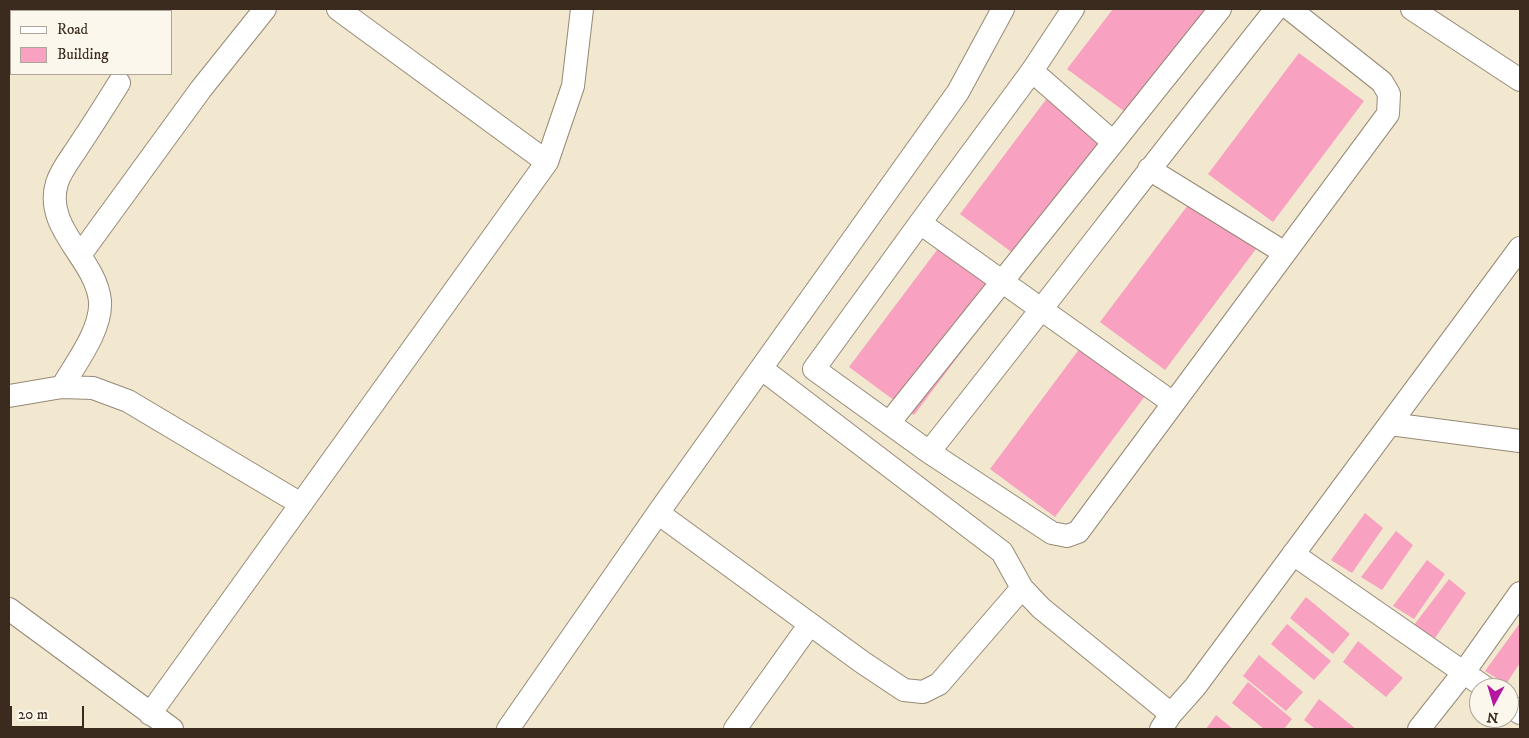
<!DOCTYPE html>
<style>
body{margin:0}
#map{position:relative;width:1529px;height:738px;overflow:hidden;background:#f2e8cf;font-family:"IM FELL DW Pica",serif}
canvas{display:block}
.frame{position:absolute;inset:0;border:10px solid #3b2a1e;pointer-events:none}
.legend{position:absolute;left:10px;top:10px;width:162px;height:65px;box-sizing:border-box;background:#fbf7ec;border:1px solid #aea59a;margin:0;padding:6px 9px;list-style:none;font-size:15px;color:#3b2a1e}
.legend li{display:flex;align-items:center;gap:10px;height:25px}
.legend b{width:25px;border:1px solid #aea59a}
.north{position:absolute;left:1469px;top:678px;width:50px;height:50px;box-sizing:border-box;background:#fbf7ec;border:1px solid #aea59a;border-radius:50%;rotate:186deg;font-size:14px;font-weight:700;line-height:20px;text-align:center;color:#3b2a1e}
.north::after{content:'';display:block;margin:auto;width:18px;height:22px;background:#b5179e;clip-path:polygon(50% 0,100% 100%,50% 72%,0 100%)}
.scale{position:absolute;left:10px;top:706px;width:74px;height:22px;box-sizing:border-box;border:2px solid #3b2a1e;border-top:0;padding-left:6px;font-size:15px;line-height:18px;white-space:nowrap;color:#3b2a1e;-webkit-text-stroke:4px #fbf7ec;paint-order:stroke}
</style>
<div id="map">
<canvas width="1529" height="738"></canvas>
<div class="frame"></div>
<ul class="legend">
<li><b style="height:6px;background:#fff"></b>Road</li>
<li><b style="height:14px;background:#f8a1c1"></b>Building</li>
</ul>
<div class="north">N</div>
<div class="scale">20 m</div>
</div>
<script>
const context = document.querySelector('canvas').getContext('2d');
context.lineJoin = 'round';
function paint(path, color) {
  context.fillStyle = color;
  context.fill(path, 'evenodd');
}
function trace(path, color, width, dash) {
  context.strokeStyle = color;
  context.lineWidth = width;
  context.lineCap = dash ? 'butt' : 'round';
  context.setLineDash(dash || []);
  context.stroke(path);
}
const building = new Path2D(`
 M1113 9H1213L1132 117 1067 69Z
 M1299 53 1364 101 1273 222 1208 174Z
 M1051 93 1116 141 1025 262 960 214Z
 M1191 201 1256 249 1165 370 1100 322Z
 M940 246 1005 294 914 415 849 367Z
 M1080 348 1145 396 1055 517 990 469Z
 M1365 513 1383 528 1352 573 1331 560Z
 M1396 531 1413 545 1382 590 1361 577Z
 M1427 560 1445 574 1414 619 1393 606Z
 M1449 579 1466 593 1435 638 1414 625Z
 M1306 597 1350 634 1333 654 1290 618Z
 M1520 623V663L1506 684 1485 671Z
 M1287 624 1331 661 1314 680 1271 644Z
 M1358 641 1403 678 1386 697 1343 662Z
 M1259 655 1303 692 1286 711 1243 676Z
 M1248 682 1292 719 1284 729H1264L1232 703Z
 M1319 699 1356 729H1315L1304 720Z
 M1216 715 1233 729H1206Z`);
const street = new Path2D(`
 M338 9 547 162
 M1073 9 1032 71 920 223 814 369 929 452 1052 533 1067 536 1078 532 1388 114 1389 94 1382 82 1290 9
 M1412 9 1520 80
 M1032 71 1113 142
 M1149 169 1285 253
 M920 223 1173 403
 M80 255 201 89 265 9
 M762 369 1002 552 1022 588 1041 608 1171 714
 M62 387C75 364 102 330 100 301 96 259 43 228 57 183 61 170 71 158 78 147 92 126 106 104 119 83
 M9 396 62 387 93 388 128 401 301 504
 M889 423 1220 9
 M1390 424 1520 441
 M929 452C1046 305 1159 156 1276 9
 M658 513 862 662 904 690 923 692 939 684 1022 588
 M1293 554 1486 688
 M9 609 172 729
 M1509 705 1520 713
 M150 714 547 162 573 86 582 9
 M508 729 658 513 958 92 1003 9
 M735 729 810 624
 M1161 729 1171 714 1195 687 1520 248
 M1419 729 1464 672 1520 593`);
paint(building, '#f8a1c1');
trace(street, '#968976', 24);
trace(street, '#fff', 22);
</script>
